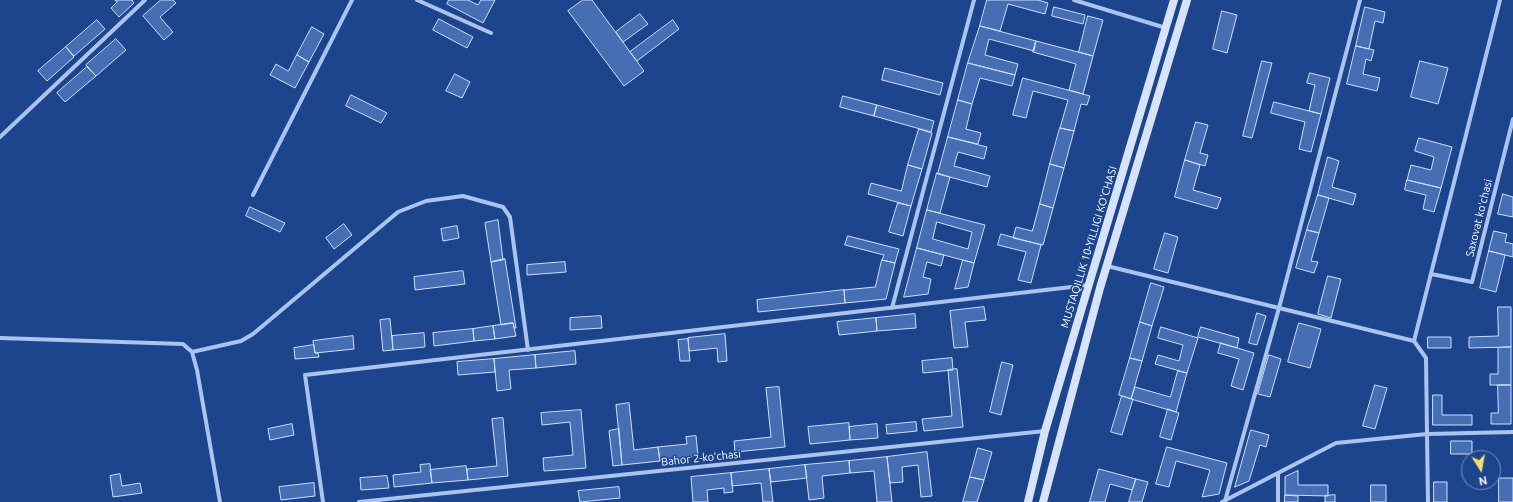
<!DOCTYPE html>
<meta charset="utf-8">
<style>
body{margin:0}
#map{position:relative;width:1513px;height:502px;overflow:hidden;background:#1d458d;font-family:Ubuntu,sans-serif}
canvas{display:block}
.north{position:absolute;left:1461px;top:450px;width:40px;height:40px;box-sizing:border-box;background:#1d458d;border:1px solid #778fbb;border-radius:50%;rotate:169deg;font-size:11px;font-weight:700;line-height:16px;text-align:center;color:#fff}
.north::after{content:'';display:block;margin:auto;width:14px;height:18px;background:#fcde6a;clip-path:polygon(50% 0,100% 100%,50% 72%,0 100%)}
</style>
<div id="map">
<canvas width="1513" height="502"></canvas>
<div class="north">N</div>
</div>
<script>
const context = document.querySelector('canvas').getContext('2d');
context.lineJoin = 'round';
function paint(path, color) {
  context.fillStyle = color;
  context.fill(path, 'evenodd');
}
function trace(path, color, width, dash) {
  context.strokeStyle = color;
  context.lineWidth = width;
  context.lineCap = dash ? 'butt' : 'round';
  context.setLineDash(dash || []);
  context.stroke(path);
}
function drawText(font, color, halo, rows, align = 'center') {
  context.font = font + ' Ubuntu,sans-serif';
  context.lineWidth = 3;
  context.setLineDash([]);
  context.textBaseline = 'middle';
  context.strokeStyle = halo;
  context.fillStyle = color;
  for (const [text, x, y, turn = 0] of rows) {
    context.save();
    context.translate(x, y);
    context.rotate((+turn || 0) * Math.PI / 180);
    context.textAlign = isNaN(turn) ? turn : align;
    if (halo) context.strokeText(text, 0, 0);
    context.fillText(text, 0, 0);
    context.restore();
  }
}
const building = new Path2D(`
 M115 0H132L134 3 119 17 111 8 117 2Z
 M161 0H173L176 3 160 17 173 32 164 40 143 16Z
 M449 0H468L478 5 481 0H495L483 23 447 4Z
 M583 0H592L644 71 624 86 568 11Z
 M987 0H1038L1048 3 1045 14 1008 4 1000 31 980 26Z
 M1054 7 1085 15 1083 24 1052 16Z
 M1365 7 1385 12 1383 23 1375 21 1369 49 1356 46Z
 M1222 11 1237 15 1227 53 1213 49Z
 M640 14 648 24 623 42 616 32Z
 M1088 16 1103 20 1093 56 1079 52Z
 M439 19 473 37 467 48 433 30Z
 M97 20 105 29 74 56 66 47Z
 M673 20 679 29 637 61 630 52Z
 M980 26 1036 41 1034 51 989 39 985 55 1018 64 1015 75 968 63Z
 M312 27 324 34 309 62 297 55Z
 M116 39 126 50 96 76 86 65Z
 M1036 41 1093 56 1083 94 1069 90 1076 64 1033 52Z
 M1356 46 1374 50 1371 61 1366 59 1363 74 1380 78 1377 91 1347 84Z
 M66 47 74 57 47 81 38 71Z
 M297 55 309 62 295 88 270 75 276 64 288 71Z
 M1262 61 1272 63 1252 138 1243 136Z
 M1420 61 1448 68 1438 104 1411 97Z
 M968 63 1015 75 1012 86 980 78 972 104 958 100Z
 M87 67 96 76 65 102 57 93Z
 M885 68 943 83 940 95 882 80Z
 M1310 73 1330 78 1321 114 1309 111 1315 85 1307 83Z
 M455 74 470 82 462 98 446 91Z
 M1023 78 1090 96 1087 105 1081 104 1074 131 1060 128 1068 100 1033 91 1026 118 1013 115Z
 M351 95 387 113 381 123 346 106Z
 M843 96 877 105 874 116 840 107Z
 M958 100 972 104 966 129 981 133 978 144 948 137Z
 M1274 102 1321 114 1311 152 1299 149 1305 122 1271 113Z
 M877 105 934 121 931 132 874 116Z
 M1196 122 1208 125 1200 153 1208 155 1205 166 1185 160Z
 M1060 128 1074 131 1064 168 1050 164Z
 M919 129 932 133 922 169 908 165Z
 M948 137 987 147 984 159 958 152 954 166 990 176 987 187 938 174Z
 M1419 138 1452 147 1441 188 1407 180 1411 165 1431 170 1434 157 1415 151Z
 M1328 157 1339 161 1332 187 1356 194 1353 205 1318 195Z
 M1185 160 1200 165 1193 190 1221 198 1217 209 1175 197Z
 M1050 164 1064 168 1053 208 1040 204Z
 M908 165 922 169 911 206 868 194 871 183 901 191Z
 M937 173 950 177 940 213 927 210Z
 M1407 180 1441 188 1434 212 1423 209 1426 195 1405 190Z
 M1503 194 1513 197V217L1498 214Z
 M1318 195 1329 198 1319 233 1307 230Z
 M898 203 911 206 903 236 889 232Z
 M1040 204 1053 208 1043 245 1013 238 1016 227 1032 231Z
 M250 207 285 223 280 232 246 216Z
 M927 210 985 225 974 263 917 248ZM937 222 972 232 968 249 933 239Z
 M498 220 503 260 491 262 485 223Z
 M344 224 352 235 334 249 326 238Z
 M457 226 459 238 443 241 441 229Z
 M1307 230 1319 233 1311 261 1318 262 1314 273 1296 268Z
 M1494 231 1507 234 1505 242 1513 244V257L1489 251Z
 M1165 233 1178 237 1168 273 1154 269Z
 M1001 234 1041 245 1031 283 1018 280 1026 252 998 245Z
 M848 236 899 249 895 263 882 260 884 255 845 245Z
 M917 248 944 255 941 266 927 262 923 277 931 279 928 294 904 297Z
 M1489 251 1505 255 1496 292 1480 288Z
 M505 259 516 328H514L513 323 501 325 491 262Z
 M882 260 895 263 886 299 845 303 844 290 875 287Z
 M963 260 974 263 968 287 955 289Z
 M565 262 566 272 527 275V265Z
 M463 271 465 284 415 290 414 277Z
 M1328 276 1341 279 1331 318 1318 314Z
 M1151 283 1164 287 1152 326 1140 322Z
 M844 290 845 303 758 312 757 300Z
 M984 307 986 320 965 322 968 347 954 348 950 311Z
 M1498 307H1511V347L1469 348V337L1498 336Z
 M1257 313 1266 316 1257 345 1249 343Z
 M915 314 916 328 877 331 876 318Z
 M601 316 602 328 570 330V318Z
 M876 318 877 331 839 335 837 322Z
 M390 319 393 350 383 351 380 320Z
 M1140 322 1152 326 1142 361 1130 358Z
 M513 323 516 336 495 339 493 326Z
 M1299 323 1321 329 1310 368 1288 362Z
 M493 326 495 339 474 341 473 329Z
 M1161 327 1198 338 1187 373 1155 364 1158 355 1179 361 1183 345 1158 338Z
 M1201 327 1239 338 1237 348 1198 337Z
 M473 329 474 341 434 346 433 333Z
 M424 333 425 347 393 350 392 336Z
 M725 334 727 361 718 362 717 348 689 351 688 338Z
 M353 336 354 349 315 353 313 341Z
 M1428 337H1451V348H1428Z
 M688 339 690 361H680L678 340Z
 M1221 343 1254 353 1243 390 1231 386 1239 359 1218 353Z
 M314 345 315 353H318L319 357 295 359 294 348Z
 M1511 347V385H1490V374H1498V348Z
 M575 351 576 364 536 368 535 355Z
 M535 355 536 368 509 370 511 389 497 391 494 359Z
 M1269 355 1281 359 1270 397 1258 394Z
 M952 358 953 370 923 373 922 361Z
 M1130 358 1142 361 1131 399 1119 395Z
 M494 359 495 372 458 375 457 362Z
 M1002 362 1013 365 1001 415 990 412Z
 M957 369 963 427 924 431 922 419 952 416 948 370Z
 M1178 371 1187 373 1176 412 1131 399 1135 387 1170 397Z
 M1375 385 1387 388 1375 429 1363 426Z
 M1498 385H1511V424H1491V413H1498Z
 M779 387 785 447 735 452 734 441 771 437 766 388Z
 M1433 395H1442V415H1472V425H1433Z
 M1122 396 1133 399 1122 435 1111 432Z
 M629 403 634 450 658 447 660 461 622 465 616 405Z
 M1168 409 1179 413 1171 440 1160 437Z
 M581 410 586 468 544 471 543 458 573 455 570 422 542 425 541 413Z
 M503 418 508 476 468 480 467 469 497 466 492 419Z
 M916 422 917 431 887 434 886 425Z
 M849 423 850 440 810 444 808 427Z
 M292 424 294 435 270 440 268 429Z
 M877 424 878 438 850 440 849 427Z
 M619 429 622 465 613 466 609 431Z
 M1251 430 1269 435 1266 447 1260 445 1249 481 1235 487Z
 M696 436 698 456 660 461 658 447 687 444 686 437Z
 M1451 441H1472V454H1451Z
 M1167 447 1227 463 1219 494 1202 497 1210 470 1176 461 1169 487 1156 484Z
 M978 448 992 452 984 480 970 477Z
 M927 452 932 496 921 497 918 465 902 467 903 482 890 483 887 457Z
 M887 457 892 502H877L874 471 850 473 849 461Z
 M849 461 850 473 822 476 824 498 809 500 805 465Z
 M430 464 432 483 394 487 393 475 421 472 420 465Z
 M805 465 807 478 771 482 769 469Z
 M466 466 468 480 432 483 430 470Z
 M769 469 773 502H763L761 483 732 486 731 473Z
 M1099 469 1136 479 1132 490 1110 484 1105 502H1090Z
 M1298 471V485H1328V496L1285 495V477Z
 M731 473 733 492 724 493V488L707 490 708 502H693L691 477Z
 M120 474 122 486 140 483 142 493 113 497 110 476Z
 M387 476 389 488 361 490 360 478Z
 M970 477 984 480 977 502H963Z
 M1499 478H1513V502H1499Z
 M1136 479 1148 482 1142 502H1129Z
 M1434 482H1447V502H1434Z
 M314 483 315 496 281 500 279 487Z
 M1371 485H1386V502H1371Z
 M619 487 620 498 580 502 578 491Z
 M1285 495 1298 496V502H1285Z
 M1335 495V502H1325V496Z`);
const street = new Path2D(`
 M417 0 491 33
 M1074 0 1166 28
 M1500 0 1414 341 1426 358 1427 434 1513 432
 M0 137 145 0
 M253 195 352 0
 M1107 266 1414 341
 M1431 274 1472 282 1513 119
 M892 308 974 0
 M0 338 183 344 192 352 197 370 220 502
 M192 352 241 341 253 334 398 212 426 201 463 196 503 207 510 217 528 350
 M1225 501 1279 308 1360 0
 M323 502 305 375 1089 285
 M359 502 1045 431
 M1222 502 1336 443 1427 434 1428 502
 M1278 502V474`);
const secondary = new Path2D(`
 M1028 502 1045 431 1174 0
 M1043 502 1100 288 1187 0`);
const streetNames = [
 ["Saxovat koʻchasi",1479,218,-76],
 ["MUSTAQILLIK 10-YILLIGI KO'CHASI",1089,247,-73],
 ["Bahor 2-koʻchasi",701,458,-6]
];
paint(building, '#466eb5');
trace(building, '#d0dff9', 1);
trace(street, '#abc3ed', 4);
trace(secondary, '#d7e3f9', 8);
drawText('11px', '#fff', '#1d458d', streetNames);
</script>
